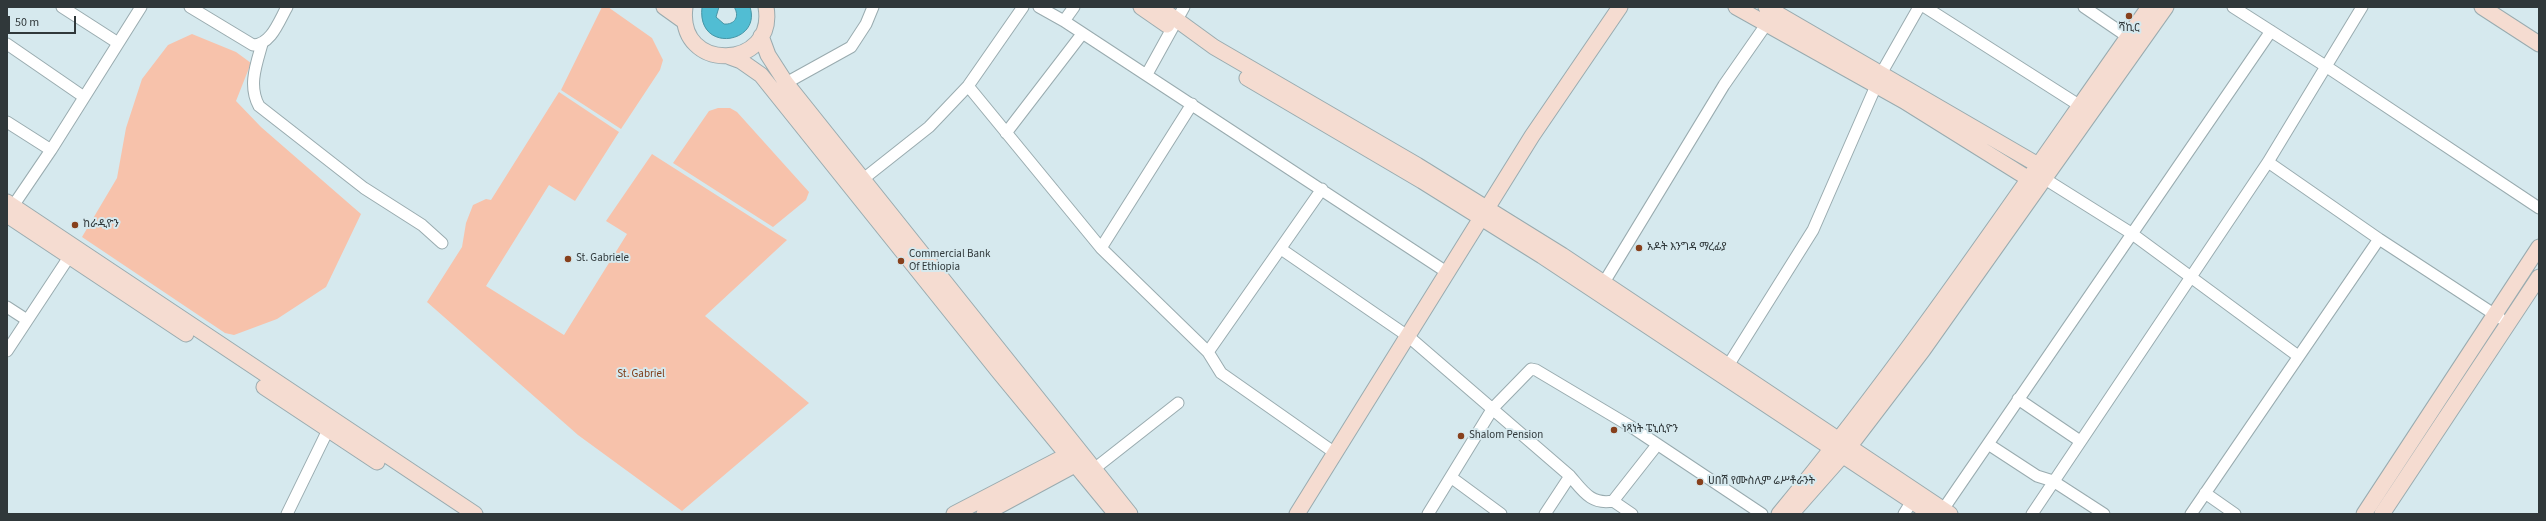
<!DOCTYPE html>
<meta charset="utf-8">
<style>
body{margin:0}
#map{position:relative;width:2546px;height:521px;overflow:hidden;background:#d6e9ee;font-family:"Source Sans 3",sans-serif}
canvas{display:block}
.frame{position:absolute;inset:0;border:8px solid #30383a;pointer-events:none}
.scale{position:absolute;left:8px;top:16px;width:68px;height:18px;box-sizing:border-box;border:2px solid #30383a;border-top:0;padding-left:5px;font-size:12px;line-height:14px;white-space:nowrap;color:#30383a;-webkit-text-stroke:3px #d6e9ee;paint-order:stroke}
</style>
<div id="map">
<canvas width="2546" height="521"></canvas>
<div class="frame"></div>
<div class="scale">50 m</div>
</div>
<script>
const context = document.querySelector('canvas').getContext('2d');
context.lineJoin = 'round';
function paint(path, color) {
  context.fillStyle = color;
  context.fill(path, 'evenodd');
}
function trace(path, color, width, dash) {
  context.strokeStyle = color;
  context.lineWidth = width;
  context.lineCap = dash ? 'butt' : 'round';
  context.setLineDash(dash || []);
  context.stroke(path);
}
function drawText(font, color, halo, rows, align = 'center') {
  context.font = font + ' "Source Sans 3","Noto Sans Ethiopic",sans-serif';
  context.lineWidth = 4;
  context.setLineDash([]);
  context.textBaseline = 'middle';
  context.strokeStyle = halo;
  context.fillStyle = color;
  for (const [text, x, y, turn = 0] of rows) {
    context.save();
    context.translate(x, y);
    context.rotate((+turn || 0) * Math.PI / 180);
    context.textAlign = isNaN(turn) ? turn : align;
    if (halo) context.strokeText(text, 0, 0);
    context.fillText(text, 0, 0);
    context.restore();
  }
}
const green = new Path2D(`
 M602 7H608L652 38 663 60 660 70 621 129 561 90Z
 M192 34 236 52 251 63 236 101 261 127 361 214 326 287 277 319 234 335 225 333 82 237 117 178 126 128 142 79 168 45Z
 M559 92 619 132 575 201 549 185 486 286 564 335 627 234 606 221 652 154 787 240 705 316 809 403 682 511 578 435 427 302 462 247 466 223 473 205 486 199 491 200Z
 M718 108H730L737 112 809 192 806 200 773 227 673 163 709 111Z`);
const water = new Path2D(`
 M702 7H719L716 17 724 24C735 25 740 16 734 7H750C762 44 696 54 702 7Z`);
const street = new Path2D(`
 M62 7 118 43
 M190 7 253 45C271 45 279 21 287 7
 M1039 7 1064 21 1448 273
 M1925 7 2085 109
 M2084 7 2134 41
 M2233 7 2327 67 2539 208
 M1064 21 1074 7
 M7 44 84 97
 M262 44C256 65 248 86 259 106L364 188 422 225 442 243
 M1147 74 1184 7
 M786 83 851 47 866 24 873 7
 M968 86 1101 248 1208 352 1221 373 1335 453
 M7 122 51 150
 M1006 133 1082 34
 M2268 162 2379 239 2500 318
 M2045 179 2131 233 2298 356
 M862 180 929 127 968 86 1023 7
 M13 206 51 150 141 7
 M1101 248 1192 104
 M1281 249 1409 337 1570 476C1583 491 1591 505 1613 501L1657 445
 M1600 289 1724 85 1770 19
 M7 307 27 320
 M7 351 69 257
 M1208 352 1322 189
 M1724 372 1813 230 1882 72 1919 7
 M2018 399 2080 441
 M1988 444 2037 476 2053 481 2104 514
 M1094 469 1178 403
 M1452 478 1501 514
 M2205 493 2235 514
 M1613 501 1632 514
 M287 514 328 430
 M1428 514 1493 408 1531 369 1536 370 1630 426 1762 514
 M1545 514 1570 476
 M1904 514 1912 501
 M1940 514 2271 31
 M2032 514 2268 162 2362 7
 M2191 514 2379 239`);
const secondary = new Path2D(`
 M664 7 685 22
 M685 7C676 74 777 70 766 7
 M1141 7 1167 25
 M1159 7 1214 47 1417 165 1562 255 1950 514
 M1736 7 1904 101 2037 184
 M1766 7 2045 169
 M2482 7 2539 44
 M761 36 768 55 786 83 1130 514
 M730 57 741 61 761 75 999 372 1116 514
 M1247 78 1422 181 1542 256 1931 514
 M7 202 475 514
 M7 215 186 334
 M264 387 377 462
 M954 514 1075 451
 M984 514 1084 460
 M1297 514 1532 136 1620 7
 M1779 514C1912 353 2028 178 2149 7
 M1791 514 1843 455 1923 350 2166 7
 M2364 514 2539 247
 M2382 514 2539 277`);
const markers = [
 [2129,16,4,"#87401c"],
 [75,225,4,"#87401c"],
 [1639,248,4,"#87401c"],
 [568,259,4,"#87401c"],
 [901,261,4,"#87401c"],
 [1614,430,4,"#87401c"],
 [1461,436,4,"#87401c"],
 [1700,482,4,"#87401c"]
];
const poiNames = [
 ["ሻኪር",2129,29,"center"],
 ["ከራዲዮን",83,225],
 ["አዶት እንግዳ ማረፊያ",1647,248],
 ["Commercial Bank",909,255],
 ["Of Ethiopia",909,268],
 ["St. Gabriele",576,259],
 ["ነጻነት ፔኒሲዮን",1622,430],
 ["Shalom Pension",1469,436],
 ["ሀበሽ የሙስሊም ሬሥቶራንት",1708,482]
];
const parkNames = [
 ["St. Gabriel",641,375]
];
paint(green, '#f7c2ab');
paint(water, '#51bdd3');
trace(water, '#4795a5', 1);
trace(street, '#99abaf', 13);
trace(secondary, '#99abaf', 17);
trace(street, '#fff', 11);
trace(secondary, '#f5dcd1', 15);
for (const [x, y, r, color] of markers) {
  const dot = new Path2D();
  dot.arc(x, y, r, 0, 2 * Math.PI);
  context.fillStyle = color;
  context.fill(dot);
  trace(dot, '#d6e9ee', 1.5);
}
drawText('11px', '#30383a', '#d6e9ee', poiNames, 'left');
drawText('11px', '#7d3914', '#d6e9ee', parkNames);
</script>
